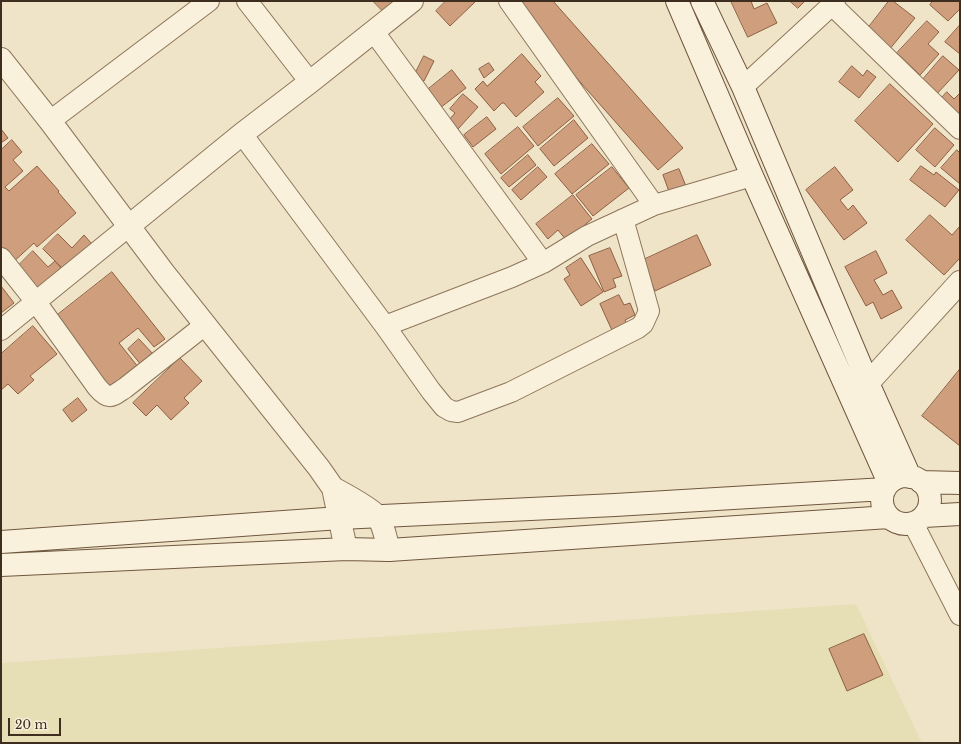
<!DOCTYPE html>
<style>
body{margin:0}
#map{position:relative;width:961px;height:744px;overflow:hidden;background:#f0e4c8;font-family:"Libre Baskerville",serif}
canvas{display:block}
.frame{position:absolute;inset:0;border:2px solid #3d2e20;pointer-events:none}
.scale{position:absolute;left:8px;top:718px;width:53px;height:18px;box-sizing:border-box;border:2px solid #3d2e20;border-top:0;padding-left:5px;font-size:12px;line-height:14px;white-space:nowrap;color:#3d2e20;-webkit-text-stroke:3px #f7eed8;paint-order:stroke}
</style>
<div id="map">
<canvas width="961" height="744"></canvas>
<div class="frame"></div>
<div class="scale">20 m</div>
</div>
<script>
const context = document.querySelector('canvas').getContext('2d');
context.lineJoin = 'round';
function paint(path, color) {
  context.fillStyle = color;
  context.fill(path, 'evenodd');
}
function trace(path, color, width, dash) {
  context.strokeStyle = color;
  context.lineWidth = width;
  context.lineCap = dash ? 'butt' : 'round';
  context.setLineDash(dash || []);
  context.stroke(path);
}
const farmland = new Path2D(`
 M856 604 922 743H1V663Z`);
const building = new Path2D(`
 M373 1H394L383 11Z
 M446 1H474L475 2 450 26 436 11Z
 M516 1H553L683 148 658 170 512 5Z
 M731 1H751L754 9 767 3 777 23 748 37Z
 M790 1H805L798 8Z
 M889 1H893L915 18 889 50 865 32Z
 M933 1H960V9L948 21 930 5Z
 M927 21 939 32 928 44 939 54 920 75 897 53Z
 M960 25V54L945 42Z
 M522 54 541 76 535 82 544 92 516 117 504 103H502L494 111 475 89 483 81 487 86Z
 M424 56 434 61 424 81 414 76Z
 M943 56 959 70 934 97 919 84Z
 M489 63 494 70 484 78 479 69Z
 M852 66 863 76 867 70 876 77 859 98 839 82Z
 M452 70 466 88 440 108 426 91Z
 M890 84 933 124 898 162 855 121Z
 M947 92 954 99 960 93V127L937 103Z
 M463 94 478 107 458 129 449 120 455 113 450 109Z
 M558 98 574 116 538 146 523 127Z
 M487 117 496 129 473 147 464 135Z
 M574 120 588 138 554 166 540 149Z
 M518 127 534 146 501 174 485 154Z
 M935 128 954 145 935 167 916 150Z
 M1 129 8 138 1 143Z
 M12 140 22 152 13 160 23 171 5 187 9 191 37 166 59 191 58 192 76 213 37 247 34 243 11 264 1 253V150Z
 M592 144 609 164 572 194 555 174Z
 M957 150 960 153V184L941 168Z
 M528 155 536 165 509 187 501 178Z
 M921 166 934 175 936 172 959 190 945 207 910 180Z
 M538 167 547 177 521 200 512 190Z
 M612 167 629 188 593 216 576 195Z
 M835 167 853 190 840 200 848 210 853 205 867 223 844 240 806 190Z
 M679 169 688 191 671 197 663 175Z
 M573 195 592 219 566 240 558 230 548 239 536 224Z
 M930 215 952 235 960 226V258L944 275 906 240Z
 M58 234 72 248 84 235 92 244 65 271 43 249Z
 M697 235 711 265 655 291 641 261Z
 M610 248 622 276 613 279 616 287 604 292 589 256Z
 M33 251 48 267 55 261 63 270 33 300 16 268Z
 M876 251 887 273 874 280 883 295 892 290 902 308 881 319 873 302 866 306 845 267Z
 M581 258 603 292 581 306 564 279 570 275 566 268Z
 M112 272 165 339 154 347 138 328 119 343 143 373 107 401 46 324Z
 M1 286 14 303 1 313Z
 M619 295 624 305 630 303 635 315 625 320 630 330 615 337 600 304Z
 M33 326 57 354 30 376 34 380 18 394 8 384 1 390V354Z
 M139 339 154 355 142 366 128 349Z
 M180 358 202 381 184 398 189 403 171 420 157 405 146 416 133 403Z
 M960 369V446L922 416Z
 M78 398 87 410 72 422 63 410Z
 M864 634 883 675 847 691 829 649Z`);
const minor = new Path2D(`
 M247 1 310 82
 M835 1 832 5 960 129
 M374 32 543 263
 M743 87 832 5
 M50 121 209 1
 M242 134 385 326 431 391 444 407 451 411 458 412 511 392 638 328 643 324 649 311 623 219
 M654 205 752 176
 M1 258 36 302 97 387C109 401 111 397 125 388L205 325
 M385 326 512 277 543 263 587 236 654 205 509 1
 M1 330 129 226
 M913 523 960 615`);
const tertiary = new Path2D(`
 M1 59 50 121 164 273 319 468 333 488 346 549
 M129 226 242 134 310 82 412 1
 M868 383 960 282
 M333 488C344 494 371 508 378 517 384 526 386 540 389 550`);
const secondary = new Path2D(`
 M677 1 752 176 889 483
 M702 1 743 87 868 383 910 477
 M882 500a24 24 0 1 1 48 0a24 24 0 1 1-48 0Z
 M921 482 960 483
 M924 516 960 514
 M1 542 340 518 615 505 885 489
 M1 565 346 549 389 550 889 517`);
paint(farmland, '#e6deb5');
paint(building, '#cf9f7d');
trace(building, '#8d5f41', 1);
trace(minor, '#8d765c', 22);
trace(tertiary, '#8d765c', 24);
trace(secondary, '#6f573f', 24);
trace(minor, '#faf1dc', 20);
trace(tertiary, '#faf1dc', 22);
trace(secondary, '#faf1dc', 22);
</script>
